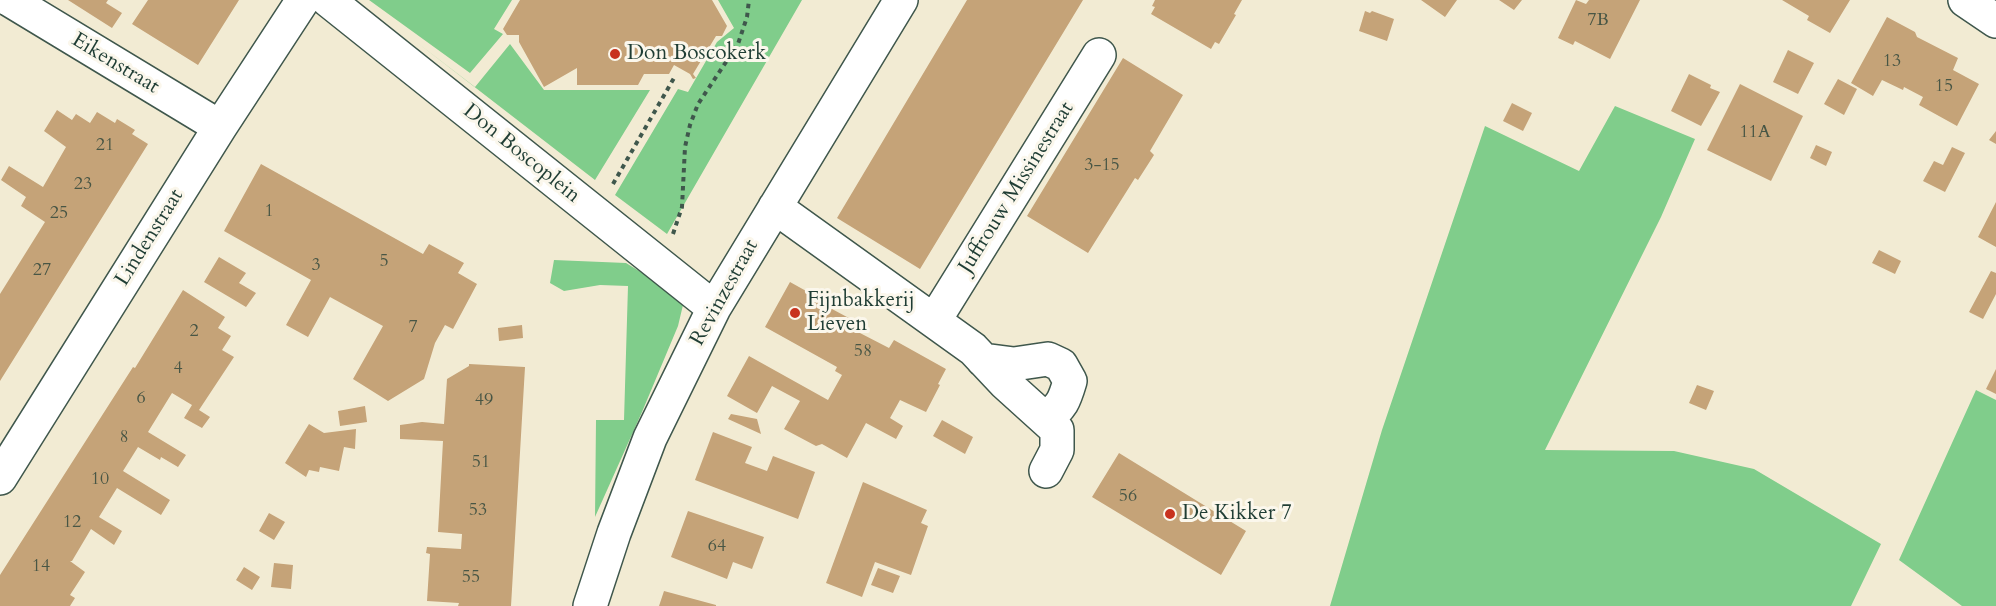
<!DOCTYPE html>
<style>
body{margin:0}
canvas{display:block;background:#f2ebd3}
</style>
<canvas width="1996" height="606"></canvas>
<script>
const context = document.querySelector('canvas').getContext('2d');
context.lineJoin = 'round';
function paint(path, color) {
  context.fillStyle = color;
  context.fill(path, 'evenodd');
}
function trace(path, color, width, dash) {
  context.strokeStyle = color;
  context.lineWidth = width;
  context.lineCap = dash ? 'butt' : 'round';
  context.setLineDash(dash || []);
  context.stroke(path);
}
function drawText(font, color, halo, rows, align = 'center') {
  context.font = font + ' Cardo,serif';
  context.lineWidth = 6;
  context.setLineDash([]);
  context.textBaseline = 'middle';
  context.strokeStyle = halo;
  context.fillStyle = color;
  for (const [text, x, y, turn = 0] of rows) {
    context.save();
    context.translate(x, y);
    context.rotate((+turn || 0) * Math.PI / 180);
    context.textAlign = isNaN(turn) ? turn : align;
    if (halo) context.strokeText(text, 0, 0);
    context.fillText(text, 0, 0);
    context.restore();
  }
}
const green = new Path2D(`
 M369 0H512L494 29 503 34 470 73Z
 M718 0H802L667 234 615 195 678 89 688 92 717 42 734 28Z
 M415 41 475 87 510 44 544 90H650L595 180Z
 M1615 106 1695 139 1661 217 1545 450 1674 451 1754 469 1881 544 1851 606H1330L1382 430 1485 126 1579 171Z
 M554 260 626 263 662 285 683 305 678 326 642 412 595 517 596 420H624L628 286 600 285 564 291 550 283Z
 M1976 390 1996 400V606H1962L1899 560Z`);
const building = new Path2D(`
 M68 0H108L106 3 122 13 112 28Z
 M148 0H239L198 65 132 24Z
 M520 0H712L727 26 722 36H716L693 74 696 78 693 79 690 74 674 65 669 74H644L638 85H577V68L544 87 519 42V35H507L503 29Z
 M967 0H1083L920 269 837 218Z
 M1155 0H1242L1234 14 1236 15 1219 44 1215 42 1211 49 1151 14 1155 7 1152 6Z
 M1421 0H1457L1445 17Z
 M1499 0H1522L1514 10Z
 M1576 0 1586 4 1589 0H1640L1610 59 1575 41 1573 45 1558 38Z
 M1782 0H1850L1830 33 1807 20 1809 16Z
 M1365 11 1370 13 1372 11 1394 19 1387 41 1359 31Z
 M1887 17 1915 32 1917 37 1958 58 1953 70 1979 84 1957 126 1919 105 1923 97 1904 87 1903 90 1882 80 1873 96 1851 83Z
 M1788 50 1814 63 1798 94 1773 82Z
 M1123 58 1183 95 1150 151 1154 155 1138 180 1135 178 1088 253 1027 216Z
 M1689 74 1711 85 1710 88 1720 92 1701 126 1671 111Z
 M1838 79 1857 89 1844 115 1824 104Z
 M1740 84 1803 116 1771 181 1707 150Z
 M1512 103 1532 113 1523 131 1503 121Z
 M57 110 72 120 76 114 90 123 97 112 115 123 117 119 135 130 132 134 148 144 0 381V294L45 222 21 206 26 197 1 180 9 166 43 187 66 147 44 131Z
 M1996 131V144L1989 140Z
 M1816 145 1832 152 1826 166 1810 158Z
 M1952 147 1965 153 1945 192 1923 181 1934 161 1943 165Z
 M261 164 423 254 429 244 464 263 458 273 477 284 453 329 445 325 435 343 424 379 388 401 353 379 383 326 330 297 308 337 286 325 311 280 224 231Z
 M1996 202V247L1978 237Z
 M1879 250 1901 261 1895 274 1872 263Z
 M219 257 246 273 239 283 256 293 246 307 204 282Z
 M1991 271 1996 273V294L1983 319 1969 312Z
 M790 282 833 306 832 309 862 325 858 332 889 348 894 340 946 369 938 384 940 385 926 412 900 400 890 418 903 426 896 439 866 423 847 458 822 444 816 446 784 429 800 401 772 386 757 413 727 396 749 356 828 400 842 375 835 371 837 367 765 327Z
 M183 290 225 317 218 328 231 336 222 350 234 357 199 410 210 417 202 428 184 418 192 405 172 393 148 432 186 455 178 467 161 457 160 460 138 447 123 471 170 500 161 515 117 488 99 517 122 531 114 545 91 529 72 561H70L85 572 70 595 75 598 70 606H0V575L133 367 135 368Z
 M522 325 523 338 499 341 498 328Z
 M469 364 525 367 511 606H458L459 603 427 601 430 554 426 553 427 547 461 549 462 534 438 532 443 441 400 439V425L422 422 444 424 447 379 469 366Z
 M1996 369V394L1986 389Z
 M1697 385 1714 391 1706 410 1689 403Z
 M365 406 367 422 340 426 338 411Z
 M731 414 757 419 761 434 728 419Z
 M942 420 973 437 965 454 933 436Z
 M309 424 324 433 356 429 355 449 344 447 339 471 320 467 319 472 309 470 306 477 285 463Z
 M713 432 752 447 745 463 767 471 773 456 815 472 798 519 695 480Z
 M1119 453 1246 531 1221 575 1092 497Z
 M863 482 927 510 921 523 928 526 911 575 875 562 862 597 826 583Z
 M688 511 764 537 752 569 733 562 727 579 671 557Z
 M269 513 285 522 274 540 259 531Z
 M274 563 293 565 291 589 271 587Z
 M244 567 260 577 252 590 236 580Z
 M878 568 900 576 893 593 871 585Z
 M664 591 716 605V606H659Z`);
const path = new Path2D(`
 M613 184 674 78
 M673 234 682 207 685 147 690 125 698 104 738 44 747 17 749 0`);
const minor = new Path2D(`
 M10 0 220 127
 M328 0 714 308
 M1965 0 1996 21
 M775 207 973 349 1005 383 1057 430V450L1046 471
 M934 321 1099 55
 M983 360 1014 364 1048 359 1061 365 1070 381C1065 398 1062 409 1045 417
 M0 478 220 127 303 0
 M590 606 614 533 650 438 714 308 901 0`);
const markers = [
 [615,54,6,"#c8321e"],
 [795,313,6,"#c8321e"],
 [1170,514,6,"#c8321e"]
];
const numberNames = [
 ["7B",1598,21],
 ["13",1892,62],
 ["15",1944,87],
 ["11A",1755,133],
 ["21",105,146],
 ["3-15",1102,166],
 ["23",83,185],
 ["1",269,212],
 ["25",59,214],
 ["5",384,262],
 ["3",316,266],
 ["27",42,271],
 ["7",413,328],
 ["2",194,332],
 ["58",863,352],
 ["4",178,369],
 ["6",141,399],
 ["49",484,401],
 ["8",124,438],
 ["51",481,463],
 ["10",100,480],
 ["56",1128,497],
 ["53",478,511],
 ["12",72,523],
 ["64",717,547],
 ["14",41,567],
 ["55",471,578]
];
const poiNames = [
 ["Don Boscokerk",627,54],
 ["Fijnbakkerij",807,301],
 ["Lieven",807,325],
 ["De Kikker 7",1182,514]
];
const streetNames = [
 ["Eikenstraat",115,64,31],
 ["Don Boscoplein",521,154,39],
 ["Juffrouw Missinestraat",1017,188,-58],
 ["Lindenstraat",150,238,-58],
 ["Revinzestraat",725,293,-61]
];
paint(green, '#80cd8b');
paint(building, '#c5a378');
trace(minor, '#3f574c', 36);
trace(path, '#3f574c', 4, [4.5, 4.5]);
trace(minor, '#fff', 33);
for (const [x, y, r, color] of markers) {
  const dot = new Path2D();
  dot.arc(x, y, r, 0, 2 * Math.PI);
  context.fillStyle = color;
  context.fill(dot);
  trace(dot, '#fbf7ec', 2);
}
drawText('18px', '#485645', null, numberNames);
drawText('21px', '#1f3d34', '#fbf7ec', poiNames, 'left');
drawText('21px', '#1f3d34', '#fbf7ec', streetNames);
</script>
